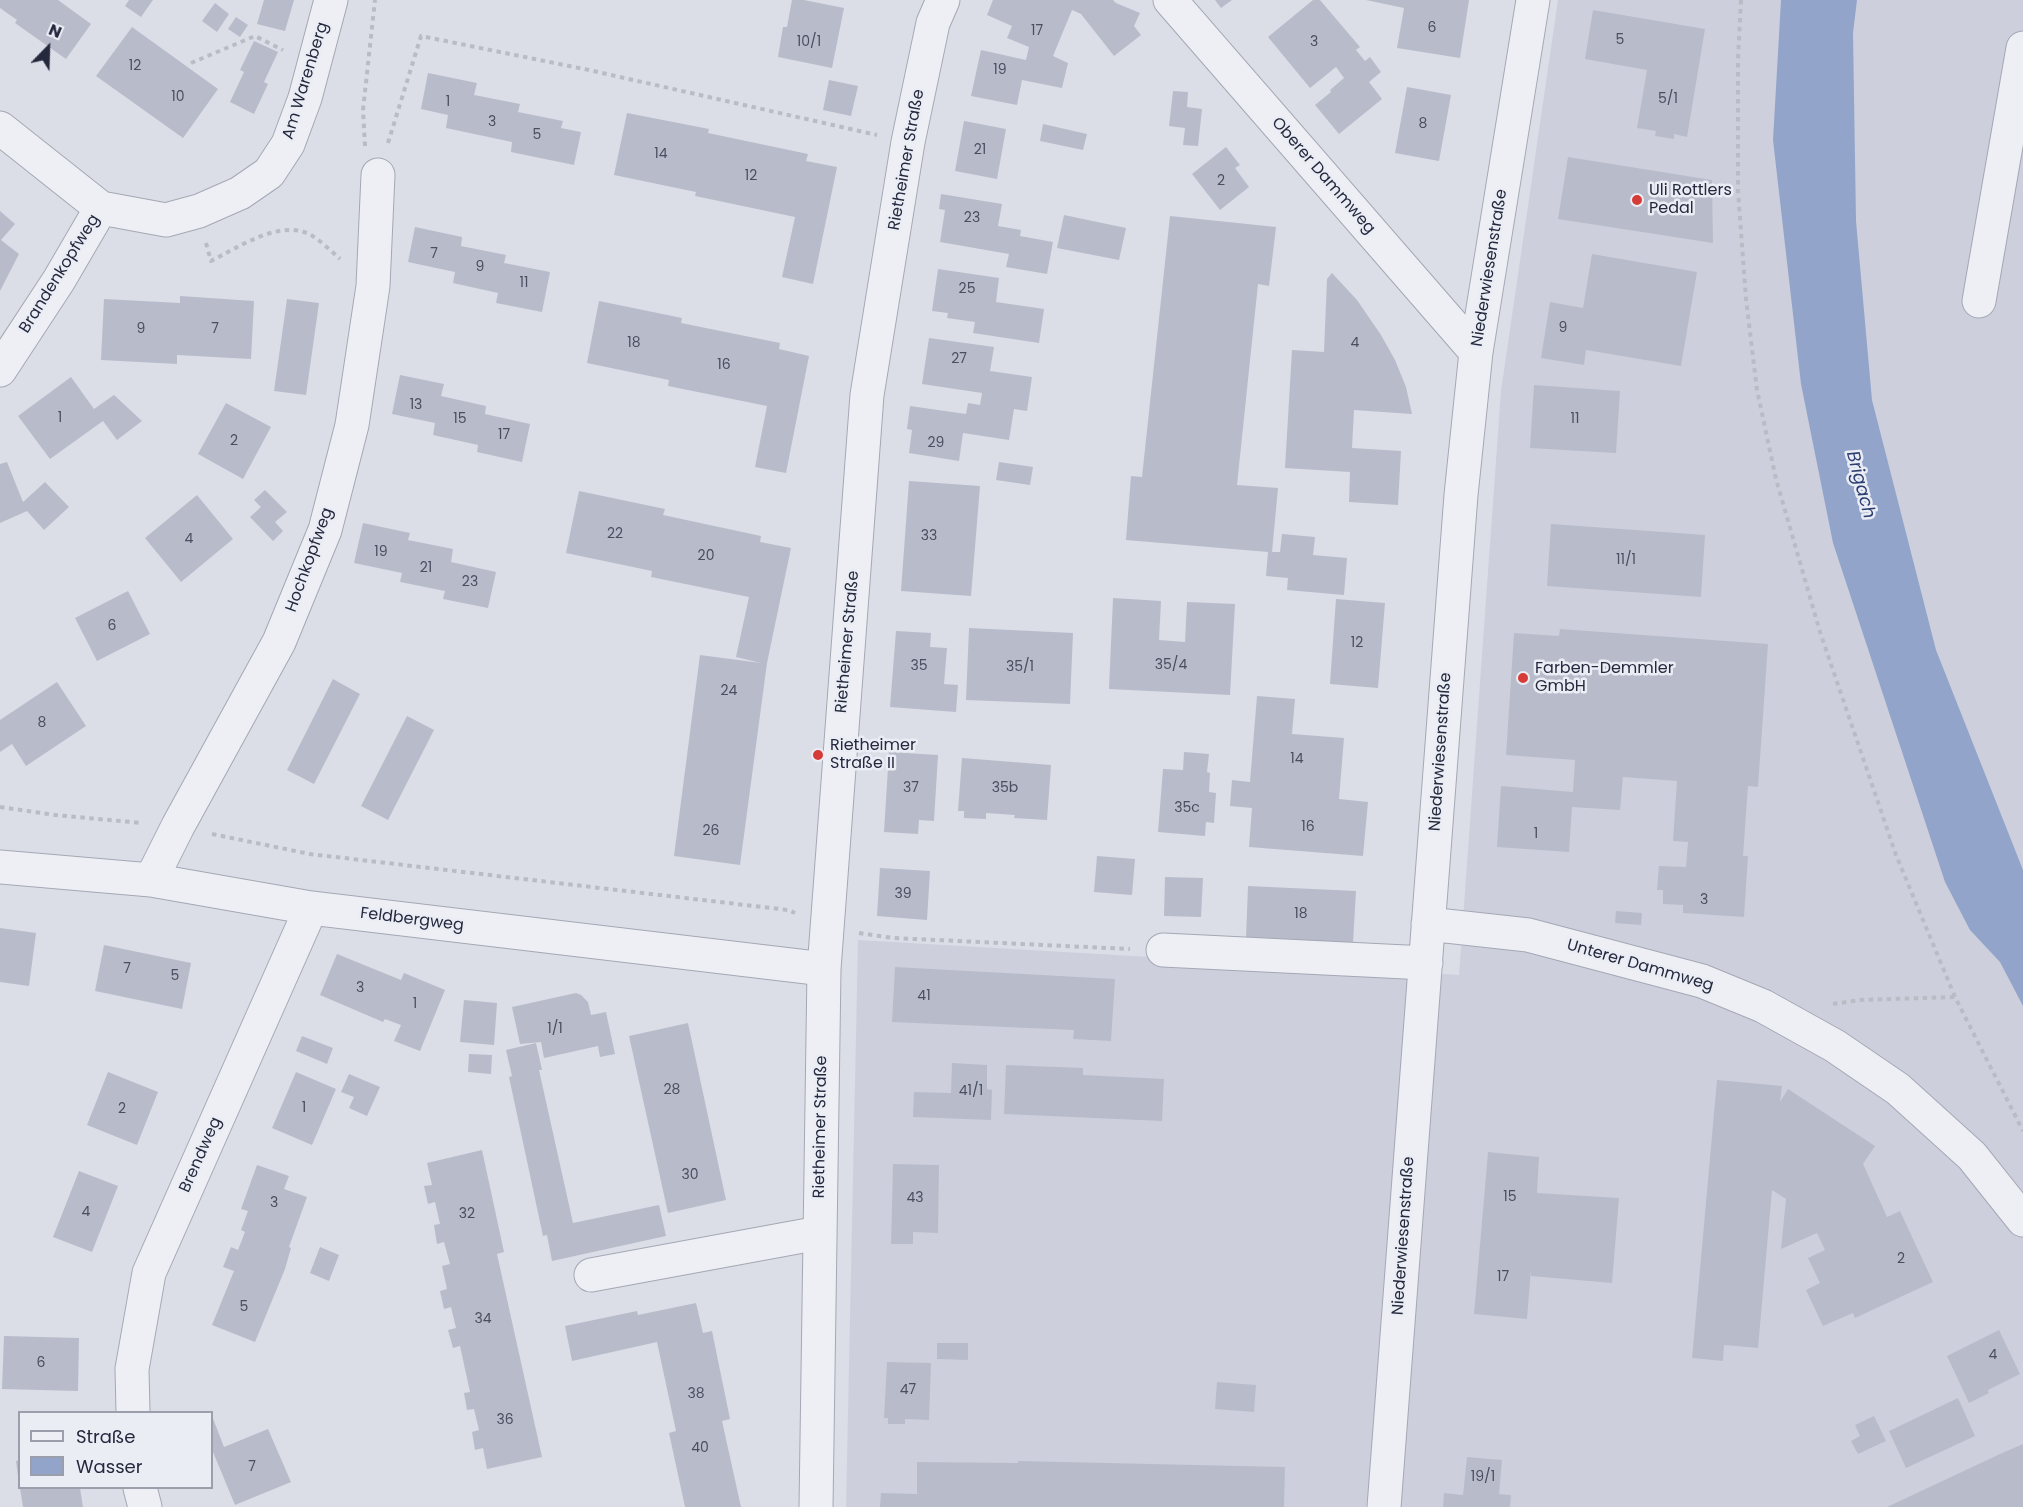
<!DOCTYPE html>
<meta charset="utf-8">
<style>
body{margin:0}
#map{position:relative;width:2023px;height:1507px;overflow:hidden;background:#dbdee7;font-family:Poppins,sans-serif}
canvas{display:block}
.legend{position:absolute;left:18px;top:1411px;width:195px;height:78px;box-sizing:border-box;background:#ebedf5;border:2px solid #9b9fac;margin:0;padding:8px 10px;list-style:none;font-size:18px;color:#24293e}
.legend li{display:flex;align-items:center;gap:12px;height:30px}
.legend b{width:30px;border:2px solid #9b9fac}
.north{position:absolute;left:18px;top:18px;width:60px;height:60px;-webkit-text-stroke:4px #ebedf5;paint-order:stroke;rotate:23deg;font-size:16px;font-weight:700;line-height:24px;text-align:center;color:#24293e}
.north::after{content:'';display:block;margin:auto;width:21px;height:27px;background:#24293e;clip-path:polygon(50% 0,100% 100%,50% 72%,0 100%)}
</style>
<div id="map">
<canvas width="2023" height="1507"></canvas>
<ul class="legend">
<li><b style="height:8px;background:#eeeff5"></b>Straße</li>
<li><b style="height:16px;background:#93a4ca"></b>Wasser</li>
</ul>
<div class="north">N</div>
</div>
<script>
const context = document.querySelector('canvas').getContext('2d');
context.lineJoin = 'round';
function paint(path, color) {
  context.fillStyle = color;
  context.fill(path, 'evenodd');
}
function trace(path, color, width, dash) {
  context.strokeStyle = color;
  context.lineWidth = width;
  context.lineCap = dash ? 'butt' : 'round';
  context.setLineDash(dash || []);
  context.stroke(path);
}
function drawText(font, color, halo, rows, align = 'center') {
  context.font = font + ' Poppins,sans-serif';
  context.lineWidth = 5;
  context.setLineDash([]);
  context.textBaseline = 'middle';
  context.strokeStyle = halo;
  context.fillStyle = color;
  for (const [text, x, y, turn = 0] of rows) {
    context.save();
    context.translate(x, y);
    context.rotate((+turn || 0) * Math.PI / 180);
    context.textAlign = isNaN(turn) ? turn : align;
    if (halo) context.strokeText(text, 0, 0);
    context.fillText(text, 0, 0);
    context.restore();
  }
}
const built = new Path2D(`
 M1558 0H2023V1507H846L858 940 1459 975 1501 391Z`);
const water = new Path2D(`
 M1781 0H1857L1853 33 1856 221 1872 400 1936 650 2023 870V1006L2000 962 1970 930 1945 882 1833 543 1801 384 1773 140Z`);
const building = new Path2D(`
 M0 0H58L91 24 66 59 15 23 17 20 0 8Z
 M129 0H153L141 17 125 6Z
 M264 0H294L285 31 257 24Z
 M792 0H804L844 8 832 68 778 57 783 27H787Z
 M993 0H1113L1116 3 1140 13 1134 26 1141 35 1114 56 1081 14 1072 10 1053 56 1068 63 1062 88 1022 80 1017 105 971 96 981 50 1026 60 1029 47 1007 38 1012 26 987 15Z
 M1215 0H1232L1221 8Z
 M1313 0H1320L1360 47 1356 50 1365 61 1370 57 1381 72 1369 82 1382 99 1339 134 1315 105 1331 92 1330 90 1344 78 1336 67 1310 88 1268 37Z
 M1366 0H1469L1460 58 1397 48 1404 8Z
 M215 3 229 14 217 32 202 21Z
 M1593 10 1705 29 1687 137 1674 134V139L1655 136 1656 131 1637 128 1647 70 1585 59Z
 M236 17 248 25 240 37 228 29Z
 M132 27 218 89 183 138 96 76Z
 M254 41 278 52 264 82 268 84 254 114 230 102 244 72 240 70Z
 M428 73 477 83 474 95 520 104 518 112 563 121 561 128 581 132 574 165 511 152 512 142 446 128 448 115 421 109Z
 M829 80 858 86 851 116 823 110Z
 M1407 87 1451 95 1439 161 1395 153Z
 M1173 91 1188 92 1187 107 1202 109 1198 146 1183 145 1185 128 1169 126Z
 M627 113 709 129 708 133 808 154 806 161 837 167 813 284 782 277 795 217 695 196 696 192 614 175Z
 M964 121 1006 129 997 179 955 171Z
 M1043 124 1087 134 1083 150 1040 141Z
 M1226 147 1240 165 1235 168 1249 187 1220 210 1192 174Z
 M1568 157 1712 180 1713 243 1558 219Z
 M941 194 1002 204 998 226 1021 230 1020 236 1053 242 1047 274 1006 267 1009 254 940 242 945 210 939 209Z
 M0 211 15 224 1 240 19 254 0 291Z
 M1064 215 1126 228 1119 260 1057 248Z
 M1170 216 1276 227 1269 286 1258 284 1237 485 1278 488 1272 552H1280L1282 534 1315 537 1313 555 1347 558 1344 595 1287 590 1288 578 1266 576 1268 552 1126 540 1131 476 1142 477Z
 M415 227 462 237 461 246 506 255 504 263 550 272 542 312 496 303 498 293 453 283 455 272 408 262Z
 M1592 254 1697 272 1681 366 1586 350 1584 365 1541 358 1550 302 1583 308Z
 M938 269 999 278 996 302 1044 309 1039 343 973 333 975 322 947 318 948 313 932 311Z
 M1332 273 1357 300 1381 335 1395 360 1406 387 1412 414 1354 410 1352 448 1401 451 1398 505 1349 502 1350 472 1285 468 1292 350 1324 352 1327 279Z
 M180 296 254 301 251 359 177 355V364L101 360 104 299 180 303Z
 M287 299 319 303 306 395 274 391Z
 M599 301 682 318 681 323 780 343 779 349 809 356 786 473 755 467 767 406 668 386 669 380 587 363Z
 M929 338 994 347 990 371 1032 377 1027 411 1014 409 1009 440 963 433 959 461 909 453 912 430 907 429 910 406 966 414 968 403 980 405 982 393 922 384Z
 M400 375 444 384 441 396 486 406 485 414 530 424 522 462 477 452 478 445 433 435 435 423 392 414Z
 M71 377 94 409 114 395 142 421 117 440 103 421 50 459 18 416Z
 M1534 385 1620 391 1616 453 1530 448Z
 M226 403 271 427 243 479 198 454Z
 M7 462 23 502 45 482 69 507 44 530 27 511 0 523V464Z
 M999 462 1033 467 1030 485 996 480Z
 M909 481 980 486 971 596 901 591Z
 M265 490 287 512 275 522 283 531 273 541 250 517 261 507 254 500Z
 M579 491 665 509 663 515 761 536 760 542 791 548 767 663 740 865 674 856 700 655 761 663 736 657 749 597 651 577 652 571 566 553Z
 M197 495 233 539 181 582 145 538Z
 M363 523 410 533 408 540 453 549 451 562 496 572 488 608 443 599 445 591 400 582 402 573 354 563Z
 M1551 524 1705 535 1701 597 1547 586Z
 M128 591 150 634 97 661 75 618Z
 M1113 598 1161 601 1159 640 1185 642 1187 602 1235 604 1230 695 1109 689Z
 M1336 599 1385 603 1378 688 1330 684Z
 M969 628 1073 633 1070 704 966 700Z
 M1560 629 1768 644 1758 787 1748 786 1743 856H1748L1744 917 1683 913V905L1663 904V890H1657L1659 866 1686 867 1688 842 1673 841 1677 781 1623 777 1620 810 1572 807 1569 852 1497 847 1501 786 1573 792 1575 760 1506 755 1514 633 1559 636Z
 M896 631 931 633 930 647 947 648 944 684 958 685 956 712 890 707Z
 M333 679 360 694 314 784 287 770Z
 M57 682 86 726 26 766 12 744 0 752V720Z
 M1257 696 1295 699 1292 734 1344 738 1339 799 1368 802 1363 856 1249 847 1252 808 1230 806 1232 780 1250 782Z
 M407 716 434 730 388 820 361 806Z
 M889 752 938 755 934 821 919 820 918 834 884 832Z
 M1184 752 1209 754 1207 772 1210 773 1209 792 1216 793 1214 823 1206 822 1205 836 1158 832 1163 769 1183 770Z
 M962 758 1051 765 1047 820 1014 818 1015 815 986 813V819L964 818V811H958Z
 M1097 856 1135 859 1132 895 1094 892Z
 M880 868 930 871 927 920 877 916Z
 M1165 877 1203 878 1201 917 1164 916Z
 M1248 886 1356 891 1353 943 1246 938Z
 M1616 911 1642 913 1641 925 1615 923Z
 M0 928 36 933 29 986 0 982Z
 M104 945 191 963 182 1009 95 991Z
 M337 954 401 980 404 973 445 990 420 1051 394 1041 401 1025 385 1019 383 1022 320 995Z
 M895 967 1115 979 1111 1041 1073 1039 1074 1030 892 1022Z
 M576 993 581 995 588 1002 591 1015 606 1012 615 1054 600 1057 598 1046 544 1058 541 1042 520 1044 512 1007Z
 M464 1000 497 1003 494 1045 460 1042Z
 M688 1023 726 1200 668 1213 629 1036Z
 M302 1036 333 1048 327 1064 296 1051Z
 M536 1043 542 1070H539L573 1223 659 1205 666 1236 552 1261 547 1235 543 1236 509 1077 512 1076 506 1050Z
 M469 1054 492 1055 491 1074 468 1072Z
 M952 1063 987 1065V1089L992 1090 991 1120 913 1117 914 1092 951 1093Z
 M1006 1065 1083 1068V1075L1164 1079 1162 1121 1004 1114Z
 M108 1072 158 1092 137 1145 87 1125Z
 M296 1072 336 1089 312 1145 272 1128Z
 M349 1074 380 1087 367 1116 349 1108 354 1097 341 1092Z
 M1717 1080 1782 1086 1780 1102 1788 1089 1875 1146 1863 1164 1887 1217 1900 1211 1933 1282 1855 1318 1853 1313 1823 1326 1806 1290 1820 1283 1808 1258 1825 1250 1817 1233 1781 1249 1786 1199 1772 1190 1758 1348 1724 1345 1723 1361 1692 1358Z
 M482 1150 504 1252 497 1254 542 1457 487 1469 483 1448 475 1450 472 1432 479 1430 474 1409 467 1410 464 1393 470 1392 460 1346 453 1348 448 1330 456 1328 451 1307 444 1309 440 1291 447 1289 442 1266 450 1264 444 1242 437 1244 434 1225 440 1224 435 1202 428 1204 424 1186 432 1185 427 1163Z
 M1488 1152 1539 1157 1537 1193 1619 1198 1612 1283 1531 1276V1269L1527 1319 1474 1314Z
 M893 1164 939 1165 938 1233 913 1232V1244H891Z
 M257 1165 289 1176 284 1189 307 1197 289 1247 291 1248 285 1269 255 1342 212 1325 234 1271 223 1267 231 1247 238 1250 245 1232 241 1230 248 1211 241 1209Z
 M79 1171 118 1186 92 1252 53 1237Z
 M320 1247 339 1255 329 1281 310 1273Z
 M696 1303 703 1333 712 1331 730 1419 722 1421 741 1507H685L669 1433 676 1431 657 1342 572 1361 565 1326 637 1311 638 1315Z
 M1999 1330 2020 1374 1988 1390 1989 1393 1969 1403 1947 1356Z
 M4 1336 79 1338 78 1391 2 1389Z
 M937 1343H968V1360L937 1359Z
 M887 1362 931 1363 929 1420 905 1419V1424H888V1418H884Z
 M1217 1382 1256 1385 1254 1412 1215 1409Z
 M1958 1398 1975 1436 1906 1468 1889 1431Z
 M212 1416 224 1447 268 1429 291 1482 235 1505 213 1452 212 1453Z
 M1874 1416 1886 1441 1858 1454 1851 1441 1860 1436 1855 1425Z
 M2023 1444V1507H1887L2000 1454Z
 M1467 1457 1502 1460 1499 1494 1511 1495 1510 1507H1443L1444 1493 1463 1495Z
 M20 1460V1476H18L16 1461Z
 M1018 1461 1285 1467 1284 1507H880L881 1493 917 1494V1462L1018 1463Z
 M20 1488H80L83 1507H23Z`);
const path = new Path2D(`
 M1741 0 1738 59V191L1746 299 1757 390 1776 479 1820 632 1896 855 1955 997 2023 1131
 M191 63 255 36 283 50
 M388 143 421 36 589 70 877 135
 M365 146 363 110 375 0
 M206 243 211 261C237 248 281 218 311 235 321 241 331 251 340 259
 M0 807 55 815 142 823
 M212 834 310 854 788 910 795 913
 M859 933 893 938 1130 949
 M1833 1004 1860 1000 1955 997`);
const minor = new Path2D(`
 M1170 0 1476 352
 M0 128 101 208 166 220 199 211 240 193 269 173 288 144 305 98 331 0
 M1979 301 2023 48
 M0 370 59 280 101 208
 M0 867 151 880 311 908 824 969
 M151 880 178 826 279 642 325 530 352 425 373 286 378 175
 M1428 924 1528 935 1702 981 1763 1006 1835 1046 1898 1089 1972 1156 2023 1220
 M1163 950 1426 963
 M591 1275 819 1233
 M133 1412 132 1369 149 1273 311 908
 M140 1488 145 1507
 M816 1507 824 969 867 395 908 142 933 23 943 0
 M1384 1507 1461 495 1476 352 1533 0`);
const markers = [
 [1637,200,6,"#d53c37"],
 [1523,678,6,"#d53c37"],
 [818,755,6,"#d53c37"]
];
const numberNames = [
 ["6",1432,28],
 ["17",1037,31],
 ["5",1620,40],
 ["10/1",809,42],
 ["3",1314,42],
 ["12",135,66],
 ["19",1000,70],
 ["10",178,97],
 ["5/1",1668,99],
 ["1",448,102],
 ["3",492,122],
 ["8",1423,124],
 ["5",537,135],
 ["21",980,150],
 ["14",661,154],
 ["12",751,176],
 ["2",1221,181],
 ["23",972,218],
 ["7",434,254],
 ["9",480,267],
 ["11",524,283],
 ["25",967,289],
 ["9",1563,328],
 ["9",141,329],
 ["7",215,329],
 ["18",634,343],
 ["4",1355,343],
 ["27",959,359],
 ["16",724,365],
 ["13",416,405],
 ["1",60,418],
 ["15",460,419],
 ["11",1575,419],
 ["17",504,435],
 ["2",234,441],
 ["29",936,443],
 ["22",615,534],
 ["33",929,536],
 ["4",189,539],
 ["19",381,552],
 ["20",706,556],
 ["11/1",1626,560],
 ["21",426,568],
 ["23",470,582],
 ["6",112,626],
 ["12",1357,643],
 ["35/4",1171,665],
 ["35",919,666],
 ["35/1",1020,667],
 ["24",729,691],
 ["8",42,723],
 ["14",1297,759],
 ["37",911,788],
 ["35b",1005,788],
 ["35c",1187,808],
 ["16",1308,827],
 ["26",711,831],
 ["1",1536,834],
 ["39",903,894],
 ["3",1704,900],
 ["18",1301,914],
 ["7",127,969],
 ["5",175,976],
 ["3",360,988],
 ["41",924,996],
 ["1",415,1004],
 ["1/1",555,1029],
 ["28",672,1090],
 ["41/1",971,1091],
 ["1",304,1108],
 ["2",122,1109],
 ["30",690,1175],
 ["15",1510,1197],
 ["43",915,1198],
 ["3",274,1203],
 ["4",86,1212],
 ["32",467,1214],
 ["2",1901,1259],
 ["17",1503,1277],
 ["5",244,1307],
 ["34",483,1319],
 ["4",1993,1355],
 ["6",41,1363],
 ["47",908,1390],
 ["38",696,1394],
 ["36",505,1420],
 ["40",700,1448],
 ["7",252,1467],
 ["19/1",1483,1477]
];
const streetNames = [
 ["Am Warenberg",306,81,-73],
 ["Rietheimer Straße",907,160,-80],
 ["Oberer Dammweg",1323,176,49],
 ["Niederwiesenstraße",1490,268,-81],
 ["Brandenkopfweg",60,274,-58],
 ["Hochkopfweg",310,560,-70],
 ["Rietheimer Straße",848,642,-85],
 ["Niederwiesenstraße",1441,752,-86],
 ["Feldbergweg",412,920,7],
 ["Unterer Dammweg",1640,966,16],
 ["Rietheimer Straße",821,1127,-89],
 ["Brendweg",201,1155,-66],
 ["Niederwiesenstraße",1404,1236,-86]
];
const poiNames = [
 ["Uli Rottlers",1649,191],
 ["Pedal",1649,209],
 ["Farben-Demmler",1535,669],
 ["GmbH",1535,687],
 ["Rietheimer",830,746],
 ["Straße II",830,764]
];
const waterNames = [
 ["Brigach",1860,485,75]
];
paint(built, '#cdd0dc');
paint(water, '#93a4ca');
paint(building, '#b8bcca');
trace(minor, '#a4a8b4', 35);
trace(path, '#b9bcc5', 4, [4.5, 4.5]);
trace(minor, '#eeeff5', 33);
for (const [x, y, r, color] of markers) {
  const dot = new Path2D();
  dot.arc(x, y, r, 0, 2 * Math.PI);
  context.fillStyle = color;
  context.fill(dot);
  trace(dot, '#ebedf5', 2);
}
drawText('14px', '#494e61', null, numberNames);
drawText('16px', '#24293e', '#ebedf5', streetNames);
drawText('16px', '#24293e', '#ebedf5', poiNames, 'left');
drawText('italic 18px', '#2d3f73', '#ebedf5', waterNames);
</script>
